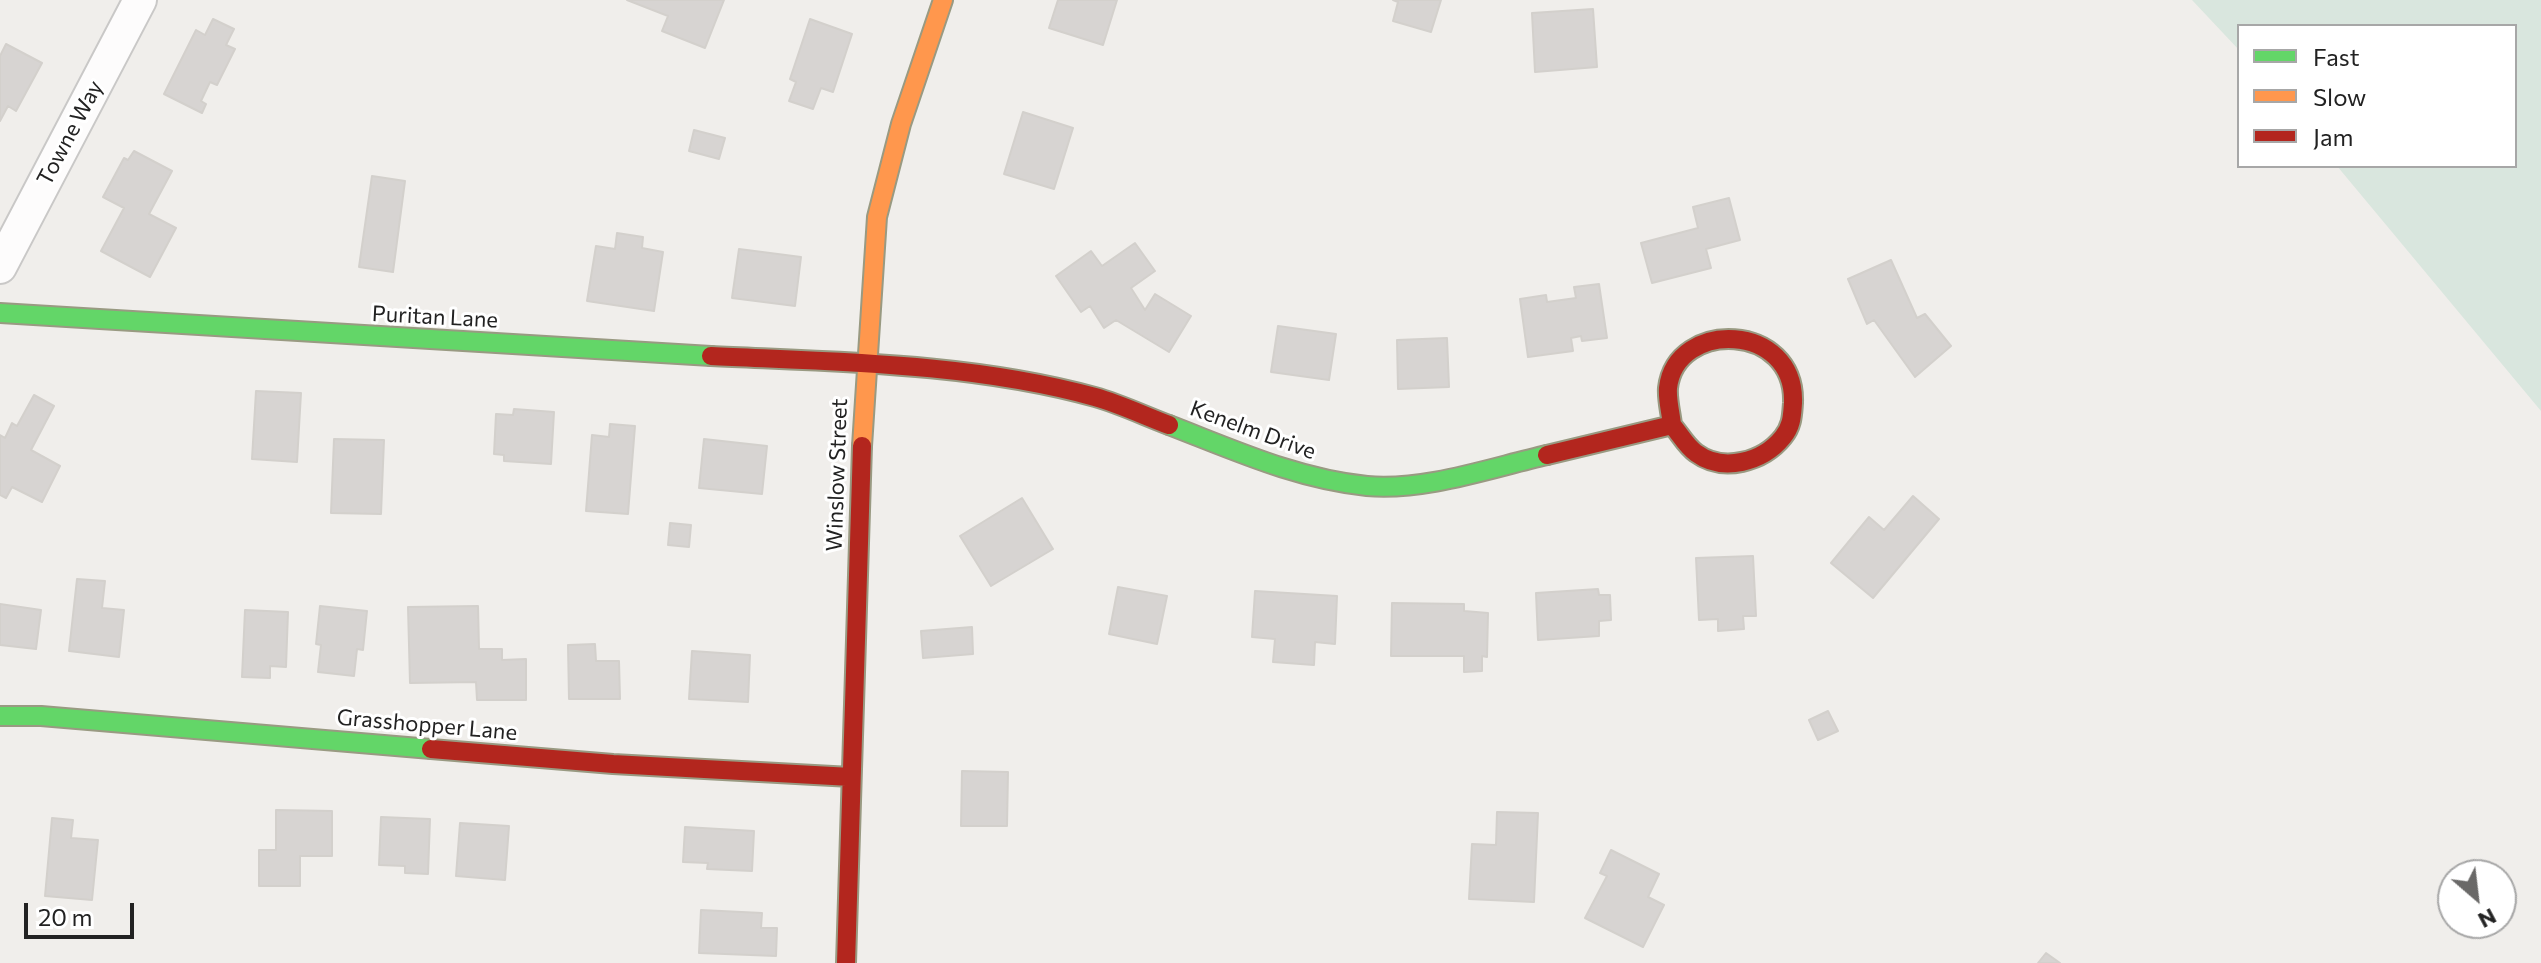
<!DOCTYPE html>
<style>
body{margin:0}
#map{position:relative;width:2541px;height:963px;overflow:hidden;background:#f0eeeb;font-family:Commissioner,sans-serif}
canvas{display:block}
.legend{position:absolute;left:2237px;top:24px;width:280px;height:144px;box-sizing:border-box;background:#fff;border:2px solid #a7a7a7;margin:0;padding:10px 14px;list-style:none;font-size:24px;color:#222}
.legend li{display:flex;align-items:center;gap:16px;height:40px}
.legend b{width:40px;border:2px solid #a7a7a7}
.north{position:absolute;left:2437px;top:859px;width:80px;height:80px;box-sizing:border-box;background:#fff;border:2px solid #a7a7a7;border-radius:50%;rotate:152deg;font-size:22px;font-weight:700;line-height:32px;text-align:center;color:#222}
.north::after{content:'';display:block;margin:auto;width:28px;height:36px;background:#6a6968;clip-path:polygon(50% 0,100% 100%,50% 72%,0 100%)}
.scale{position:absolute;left:24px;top:903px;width:110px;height:36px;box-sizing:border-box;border:4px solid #222;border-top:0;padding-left:10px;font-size:24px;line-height:28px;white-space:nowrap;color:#222;-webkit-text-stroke:6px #fff;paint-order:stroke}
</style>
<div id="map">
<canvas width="2541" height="963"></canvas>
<ul class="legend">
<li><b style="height:10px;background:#63d668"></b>Fast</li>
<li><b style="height:10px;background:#ff974d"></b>Slow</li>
<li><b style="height:10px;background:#b3261e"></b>Jam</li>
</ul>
<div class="north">N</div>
<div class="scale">20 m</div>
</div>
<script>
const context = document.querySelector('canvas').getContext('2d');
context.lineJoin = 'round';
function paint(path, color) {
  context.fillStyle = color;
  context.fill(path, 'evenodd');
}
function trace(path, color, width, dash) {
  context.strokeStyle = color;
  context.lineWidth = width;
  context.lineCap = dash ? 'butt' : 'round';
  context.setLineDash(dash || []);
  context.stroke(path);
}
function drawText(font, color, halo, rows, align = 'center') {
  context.font = font + ' Commissioner,sans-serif';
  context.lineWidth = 6;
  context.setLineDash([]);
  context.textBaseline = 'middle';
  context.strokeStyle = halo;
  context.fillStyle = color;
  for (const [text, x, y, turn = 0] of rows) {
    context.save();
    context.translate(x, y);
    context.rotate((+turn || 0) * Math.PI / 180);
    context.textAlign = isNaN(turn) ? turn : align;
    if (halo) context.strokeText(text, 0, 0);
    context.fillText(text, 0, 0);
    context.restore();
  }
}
const wetland = new Path2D(`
 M2192 0H2541V411L2337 166H2515V26H2239V50Z`);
const building = new Path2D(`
 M627 0H724L705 48 662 31 668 16Z
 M1058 0H1117L1103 45 1049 28Z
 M1393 0H1441L1431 32 1393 21 1398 2Z
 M1593 9 1597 67 1535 72 1532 13Z
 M213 19 234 29 226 45 235 49 217 85 210 82 201 101 206 104 202 113 164 94 196 30 205 35Z
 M810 19 852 34 833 92 821 88 813 109 789 101 796 82 790 79Z
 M6 44 42 63 16 111 8 106 0 121V56Z
 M1023 112 1073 128 1054 189 1004 174Z
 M694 130 725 138 719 159 689 151Z
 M134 151 172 171 149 214 176 228 150 277 101 251 124 208 103 197 124 158 128 160Z
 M372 176 405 181 393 272 359 267Z
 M1729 198 1740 240 1706 249 1711 268 1652 283 1641 243 1698 228 1693 207Z
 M617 233 643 237 642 248 663 252 654 311 587 301 596 246 615 249Z
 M1135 243 1155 271 1131 288 1145 310 1155 294 1191 316 1169 352 1116 320 1104 328 1090 306 1081 312 1056 276 1091 251 1102 266Z
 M739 249 801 257 795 306 732 298Z
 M1891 260 1917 318 1925 314 1951 346 1915 377 1874 320 1867 324 1848 279Z
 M1599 284 1607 338 1582 341 1581 336 1571 338 1573 351 1528 357 1520 299 1546 295 1547 302 1576 298 1574 287Z
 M1278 326 1336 334 1329 380 1271 372Z
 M1447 338 1449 387 1398 389 1397 340Z
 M256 391 301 393 297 462 252 459Z
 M34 395 54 406 31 450 60 466 42 502 12 487 6 498 0 495V435L5 438 12 423 17 426Z
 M514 409 554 412 551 464 504 461V455L494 454 496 414 513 415Z
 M610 424 635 426 628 514 586 511 592 435 609 437Z
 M334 439 384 440 381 514 331 513Z
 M704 439 767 446 762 494 699 488Z
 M1913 496 1939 519 1873 598 1831 563 1869 517 1884 530Z
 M1022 498 1053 549 991 586 960 536Z
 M670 523 691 525 689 547 668 545Z
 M1753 556 1756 616H1743L1744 629 1718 631V619L1699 620 1696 558Z
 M77 579 105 581 102 608 124 610 119 657 69 651Z
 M1118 587 1167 596 1157 644 1109 634Z
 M1598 589 1599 595H1610L1611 620 1599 621V636L1538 640 1536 593Z
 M1255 591 1337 596 1335 644 1315 642 1314 665 1273 662 1275 639 1252 637Z
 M1392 603 1464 604V611L1488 613 1487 657 1482 656V671L1464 672V656H1391Z
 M0 604 41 610 36 649 0 645Z
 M320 606 367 611 363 650 357 649 354 676 318 672 321 645 316 644Z
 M478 606 479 649H502V660L526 659V700H477L476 682 410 683 408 607Z
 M245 610 288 612 286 667 270 666V678L242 677Z
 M972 627 973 654 923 658 921 631Z
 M595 644 596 661H619L620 699H569L568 645Z
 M692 651 750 655 748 702 689 699Z
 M1828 711 1838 731 1818 740 1809 720Z
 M962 771 1008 772 1007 826H961Z
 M276 810 332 811V856H300V886H259V850H276Z
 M1497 812 1538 813 1534 902 1469 899 1472 844 1496 845Z
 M381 817 430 819 428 874 405 873V866L379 865Z
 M52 818 73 820 71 838 98 840 92 900 45 896Z
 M460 823 509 826 505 880 456 876Z
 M685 827 754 831 752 871 707 869 708 863 683 862Z
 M1611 850 1659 874 1648 897 1664 905 1643 947 1585 918 1607 876 1600 873Z
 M701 910 762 913 761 928H777L776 956 699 953Z
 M2046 953 2060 963H2038Z`);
const street = new Path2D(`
 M0 267 140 0`);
const fast = new Path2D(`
 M0 313 711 356
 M1169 425C1234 450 1297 479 1367 486 1426 491 1490 468 1547 455
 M0 716H41L431 749`);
const slow = new Path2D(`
 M862 446 877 217 901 124 943 0`);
const jam = new Path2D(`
 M711 356C838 362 972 363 1095 397 1120 404 1145 416 1169 425
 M1547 455 1672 425C1680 434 1686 446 1696 453 1723 473 1763 462 1783 437 1792 426 1792 416 1793 403 1796 322 1676 319 1668 388 1667 400 1671 414 1672 425
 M431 749 613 764 851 777
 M846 963 862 446`);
const streetNames = [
 ["Towne Way",70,133,-62],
 ["Puritan Lane",435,317,3],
 ["Kenelm Drive",1253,430,20],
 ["Winslow Street",837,475,-88],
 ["Grasshopper Lane",427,725,5]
];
paint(wetland, '#d9e6de');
paint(building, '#d7d4d2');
trace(building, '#d3d0cc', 2);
trace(street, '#c9c8c7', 36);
trace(fast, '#999a82', 22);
trace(slow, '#999a82', 22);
trace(jam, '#999a82', 22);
trace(street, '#fdfcfc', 32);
trace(fast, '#63d668', 18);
trace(slow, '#ff974d', 18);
trace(jam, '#b3261e', 18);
drawText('22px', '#222', '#fff', streetNames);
</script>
